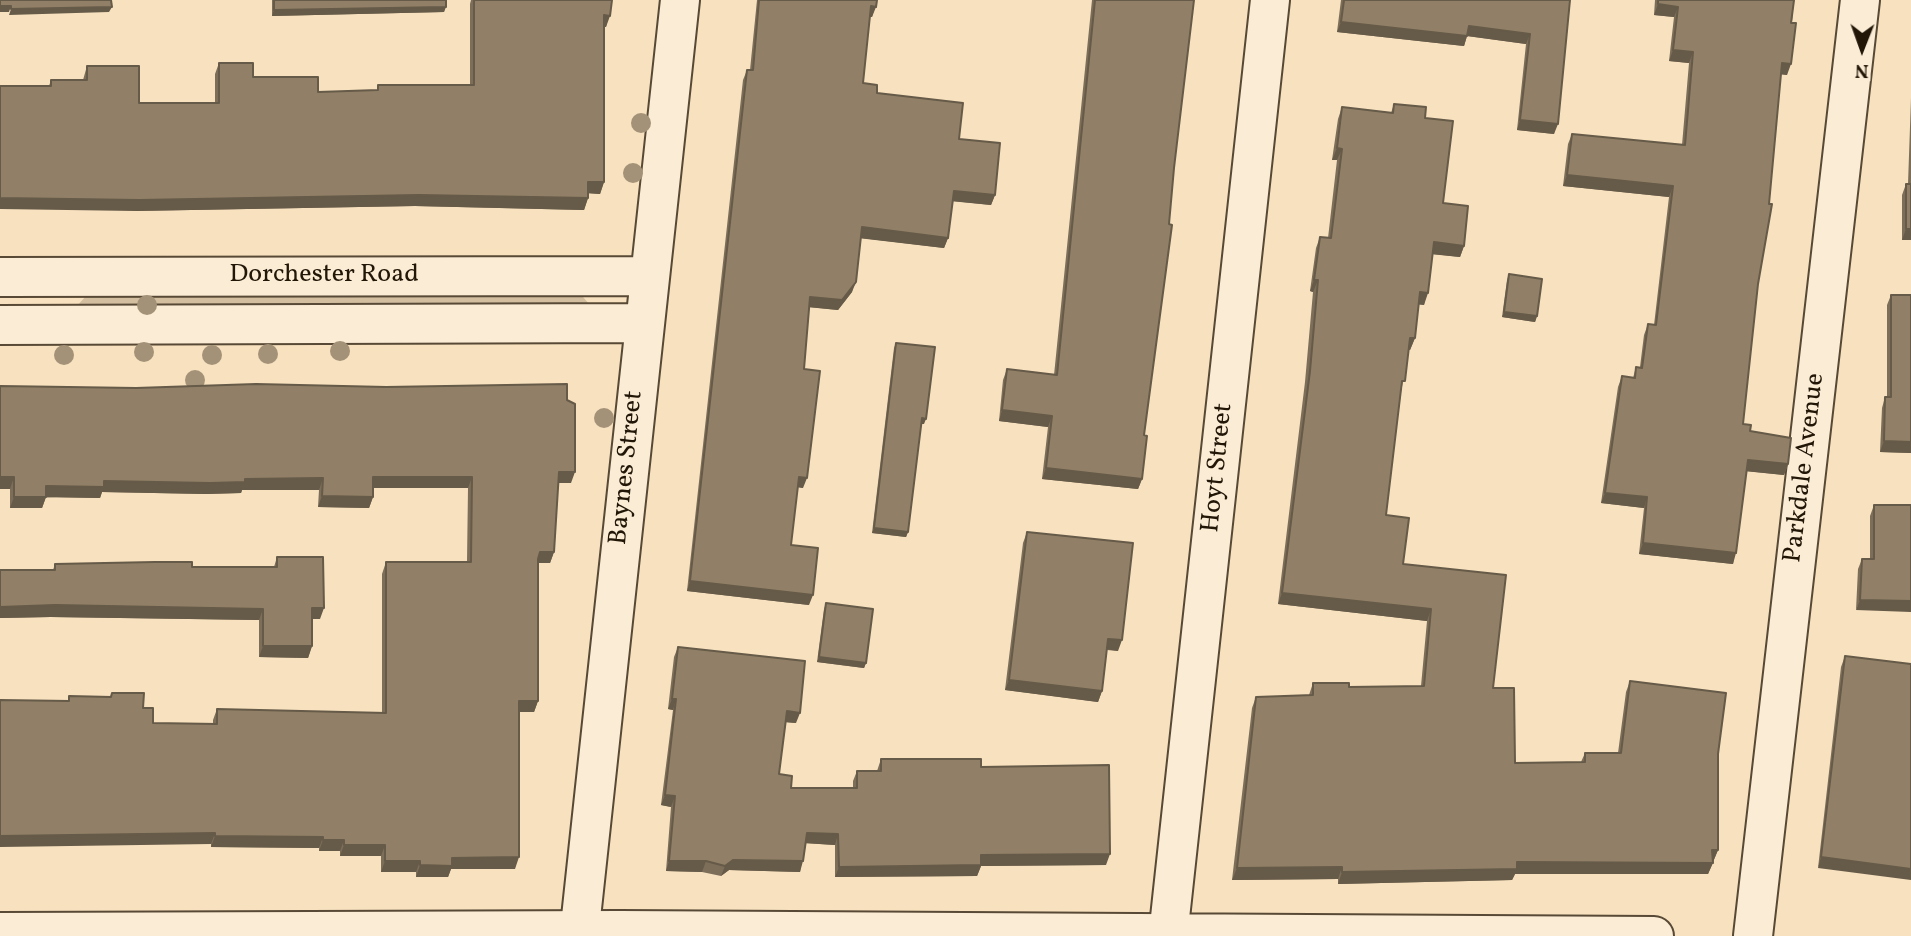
<!DOCTYPE html>
<style>
body{margin:0}
#map{position:relative;width:1911px;height:936px;overflow:hidden;background:#f7e1bf;font-family:Vollkorn,serif}
canvas{display:block}
.north{position:absolute;left:1827px;top:14px;width:70px;height:70px;-webkit-text-stroke:5px #faecd5;paint-order:stroke;rotate:181deg;font-size:19px;font-weight:700;line-height:28px;text-align:center;color:#221607}
.north::after{content:'';display:block;margin:auto;width:24px;height:32px;background:#221607;clip-path:polygon(50% 0,100% 100%,50% 72%,0 100%)}
</style>
<div id="map">
<canvas width="1911" height="936"></canvas>
<div class="north">N</div>
</div>
<script>
const context = document.querySelector('canvas').getContext('2d');
context.lineJoin = 'round';
function paint(path, color) {
  context.fillStyle = color;
  context.fill(path, 'evenodd');
}
function trace(path, color, width, dash) {
  context.strokeStyle = color;
  context.lineWidth = width;
  context.lineCap = dash ? 'butt' : 'round';
  context.setLineDash(dash || []);
  context.stroke(path);
}
function drawText(font, color, halo, rows, align = 'center') {
  context.font = font + ' Vollkorn,serif';
  context.lineWidth = 5;
  context.setLineDash([]);
  context.textBaseline = 'middle';
  context.strokeStyle = halo;
  context.fillStyle = color;
  for (const [text, x, y, turn = 0] of rows) {
    context.save();
    context.translate(x, y);
    context.rotate((+turn || 0) * Math.PI / 180);
    context.textAlign = isNaN(turn) ? turn : align;
    if (halo) context.strokeText(text, 0, 0);
    context.fillText(text, 0, 0);
    context.restore();
  }
}
const green = new Path2D(`
 M85 297H583L590 305 77 306Z`);
const street = new Path2D(`
 M0 277 649 276
 M0 325 643 323
 M0 932 620 930 1654 936
 M579 936 680 0
 M1168 936 1270 0
 M1753 936 1860 0`);
const trees = [
 [641,123],
 [633,173],
 [147,305],
 [340,351],
 [144,352],
 [268,354],
 [64,355],
 [212,355],
 [195,380],
 [604,418]
];
const wall = new Path2D(`
 M272 0H446L444 12 272 16Z
 M471 0H612L606 27H604V182L600 194 588 193V198L584 210 415 206 135 211 49 86 51 80H83L87 66 139 103H215V74L219 63 253 77 318 92 377 90 378 85H470V4Z
 M757 0H877L872 17H870L863 83 877 93 959 139 995 195 991 205 953 201 948 238 944 248 861 238 852 292 838 310 809 307 804 369 803 488 798 487 791 545 809 605 687 591 743 80 747 70H750Z
 M1092 0H1194L1174 168 1144 435 1142 479 1138 489 1042 479 1048 427 999 421 1003 380 1007 369 1054 375Z
 M1341 0H1570L1554 134 1517 130 1526 44 1467 36 1464 46 1337 32Z
 M1655 0H1794L1787 75 1781 74 1743 424 1788 464 1784 475 1746 471 1733 564 1639 554 1644 508 1601 503 1618 387 1622 376 1633 378 1636 367H1640L1644 335 1648 324 1654 325 1669 197 1563 186 1568 144 1572 134 1682 145 1689 63 1669 61 1674 17 1654 15Z
 M1911 98V240H1902V195L1906 184H1908Z
 M1394 104 1425 118 1443 203 1464 246 1460 257 1433 254 1424 305 1418 304 1415 338 1410 350 1409 349 1401 392 1386 515 1403 564 1493 688 1515 763 1581 762 1585 753H1618L1626 692 1630 681 1718 754V850L1708 874H1515L1512 880 1338 884V879L1232 880 1252 708 1256 697 1309 695 1313 683 1349 687 1421 686 1427 621 1278 604 1305 382 1313 292 1310 291 1316 248 1320 237 1328 238 1337 160H1332L1338 119 1342 107 1391 113Z
 M1509 274 1537 316 1535 322 1502 317 1507 280Z
 M1891 295 1911 453 1880 452 1882 408 1885 397H1887V305Z
 M896 343 924 424H921L908 532 906 537 872 533 894 348Z
 M0 386 567 400 571 483H558L554 552 550 563H538V701L534 712H519L515 869H451L448 877H416V872H381V856H340V851H319V848L211 847V844L68 701 69 696 110 697 112 693 143 708 153 723 213 724V720L217 709 382 713V574L386 562H467L468 488H373V497L369 508 318 507 319 490H242L241 493 206 494 102 492 100 498 46 497 42 508H10V489H0Z
 M1874 505H1911L1856 610 1858 569 1862 559H1870V516Z
 M1027 532 1118 651 1107 650 1102 691 1098 702 1005 690 1023 543Z
 M277 557 320 619H312V646L308 658 259 657V620L51 617 0 618V570H53L55 564 192 567H274Z
 M826 603 866 663 864 668 817 662 824 609Z
 M678 647 796 723 786 722 779 774 791 788H853V781L857 771H877L881 759 981 767 1106 865 981 866 977 876 835 877V845L805 843 800 872 729 870 721 876 702 872 666 871 671 807 661 805 673 710 668 709 674 657Z
 M1845 656 1911 664 1818 868 1841 667Z`);
const shadedWall = new Path2D(`
 M1658 4 1678 7 1674 17 1654 15Z
 M0 6H11L9 12H0Z
 M871 6 876 7 872 17H868Z
 M112 7 109 12 9 15 11 9Z
 M446 7 444 12 272 16 274 10Z
 M604 15 610 16 606 27H600Z
 M1341 22 1469 26 1530 34 1526 44 1467 36 1464 46 1337 32Z
 M1673 50 1693 52 1689 63 1669 61Z
 M1782 63 1791 64 1787 75 1778 74Z
 M1520 120 1558 124 1554 134 1517 130Z
 M1337 148 1342 149 1337 160H1332Z
 M1567 175 1673 186 1669 197 1563 186Z
 M588 182H604L600 194 584 193Z
 M954 191 995 195 991 205 950 201Z
 M419 195 588 198 584 210 415 206 135 211 0 209V198Z
 M862 227 948 238 944 248 858 238Z
 M1906 229H1911V240H1902Z
 M1434 242 1464 246 1460 257 1430 254Z
 M1314 280H1318L1313 292 1310 291Z
 M856 282 852 292 838 310 807 307 810 297Z
 M1420 292 1428 293 1424 305 1415 304Z
 M1504 312 1537 316 1535 322 1502 317Z
 M1410 338H1415L1410 350 1406 349Z
 M1002 410 1052 416 1048 427 999 421Z
 M922 418 926 419 924 424H920Z
 M1884 441 1911 442V453L1880 452Z
 M1748 460 1788 464 1784 475 1744 471Z
 M1046 468 1142 479 1138 489 1042 479Z
 M559 472H575L571 483H555Z
 M0 477H14L10 489H0Z
 M373 477H472L468 488H369Z
 M799 477 807 478 803 488 796 487Z
 M323 478 319 490H242L241 493 206 494 102 492 100 498 42 497 46 486 104 481Z
 M1605 493 1647 497 1644 508 1601 503Z
 M322 496 373 497 369 508 318 507Z
 M14 497H46L42 508H10Z
 M874 528 908 532 906 537 872 533Z
 M1643 543 1736 553 1733 564 1639 554Z
 M540 552H554L550 563H536Z
 M690 581 813 595 809 605 687 591Z
 M1282 593 1431 609 1427 621 1278 604Z
 M1860 600 1911 601V612L1856 610Z
 M55 605 263 609 259 620 51 617 0 618V607Z
 M312 608H324L320 619H308Z
 M1108 639 1122 640 1118 651 1105 649Z
 M263 646H312L308 658 259 657Z
 M819 657 866 663 864 668 817 662Z
 M1009 680 1102 691 1098 702 1005 690Z
 M672 699H676L673 710 668 709Z
 M519 701H538L534 712H515Z
 M787 711 800 713 796 723 783 722Z
 M665 795 675 796 671 807 661 805Z
 M215 833 211 844 0 847V836Z
 M807 833 838 834 835 845 803 843Z
 M215 836 323 837 319 848 211 847Z
 M323 840H344L340 851H319Z
 M344 845H385L381 856H340Z
 M1712 850H1718L1713 862 1708 861Z
 M1110 854 1106 865 981 866 977 876 835 877 839 867 981 855Z
 M519 857 515 869H451L448 877H416L420 865 452 858Z
 M1821 857 1911 869V880L1818 868Z
 M733 860 803 861 800 872 729 870 721 876 725 866Z
 M385 861H420L416 872H381Z
 M669 861H706L702 872 666 871Z
 M1517 862 1713 863 1708 874H1515L1512 880 1338 884 1342 872Z
 M1342 867 1338 879 1232 880 1237 868Z`);
const building = new Path2D(`
 M0 0H111L112 7 11 9V6H0Z
 M274 0H446V7L274 10Z
 M474 0H612L610 16 604 15V182H588V198L419 195 139 200 0 198V86H51V80H87V66H139V103H219V63H253V77H318V92L378 90V85H474Z
 M759 0H877L876 7 871 6 863 83 877 85V93L963 103 959 139 1000 143 995 195 954 191 948 238 862 227 856 282 842 300 810 297 804 369 820 371 807 478 799 477 791 545 818 548 813 595 690 581 747 70H753Z
 M1095 0H1194L1174 168 1169 224 1172 225 1144 435 1147 436 1142 479 1046 468 1052 416 1002 410 1007 369 1057 375Z
 M1344 0H1570L1558 124 1520 120 1530 34 1469 26 1467 36 1341 22Z
 M1658 0H1794L1791 23H1796L1791 64 1782 63 1769 204H1772L1758 284 1743 424 1751 425 1750 431 1791 438 1788 464 1748 460 1736 553 1643 543 1647 497 1605 493 1622 376 1635 378 1636 367 1642 368 1648 324 1656 325 1673 186 1567 175 1572 134 1685 145 1693 52 1673 50 1678 7 1658 4Z
 M1394 104 1426 107 1425 118 1453 121 1443 203 1468 206 1464 246 1434 242 1428 293 1420 292 1415 338H1410L1405 381H1402L1386 515 1409 518 1403 564 1506 575 1493 688H1514L1515 763 1585 762V753H1621L1630 681 1726 693 1718 754V850H1712L1713 863 1517 862V869L1342 872V867L1237 868 1256 697 1313 695V683H1349V687L1424 686 1431 609 1282 593 1310 371 1318 280H1314L1320 237 1331 238 1342 149 1337 148 1342 107 1393 113Z
 M1906 184H1911V229H1906Z
 M1509 274 1542 279 1537 316 1504 312Z
 M1891 295H1911V442L1884 441 1885 397H1891Z
 M896 343 935 347 926 419 922 418 908 532 874 528Z
 M256 384 386 387 567 384V400L575 404V472H559L554 552H540L538 559V701H519V857L452 858V866L420 865V861H385V845H344V840H323V837L215 836V833L0 836V700L69 701V696L111 697 112 693H144L143 708H153V723L217 724V709L386 713V562H471L472 477H373V497L322 496 323 478 245 479V482L210 483 104 481V487L46 486V497H14V477H0V386L136 388Z
 M1874 505H1911V601L1860 600 1862 559H1874Z
 M1027 532 1133 543 1122 640 1108 639 1102 691 1009 680Z
 M277 557H323L324 608H312V646H263V609L55 605 0 607V570H55V564L155 562H192V567H277Z
 M826 603 873 609 866 663 819 657Z
 M678 647 805 661 800 713 787 711 779 774 792 776 791 788H857V771H881V759H981V767L1109 765 1110 854 981 855V865L839 867 838 834 807 833 803 861 733 860 725 866 706 861H669L675 796 665 795 676 699H672Z
 M1845 656 1911 664V869L1821 857Z`);
const streetNames = [
 ["Dorchester Road",324,276],
 ["Baynes Street",628,468,-84],
 ["Hoyt Street",1219,468,-84],
 ["Parkdale Avenue",1806,468,-83]
];
paint(green, '#d3bea0');
trace(street, '#574935', 42);
trace(street, '#faecd5', 38);
context.fillStyle = '#a49278';
for (const [x, y] of trees) {
  context.beginPath();
  context.arc(x, y, 10, 0, 2 * Math.PI);
  context.fill();
}
paint(wall, '#7d6e59');
paint(shadedWall, '#665a48');
paint(building, '#918067');
trace(building, '#665a48', 2);
drawText('26px', '#221607', '#faecd5', streetNames);
</script>
